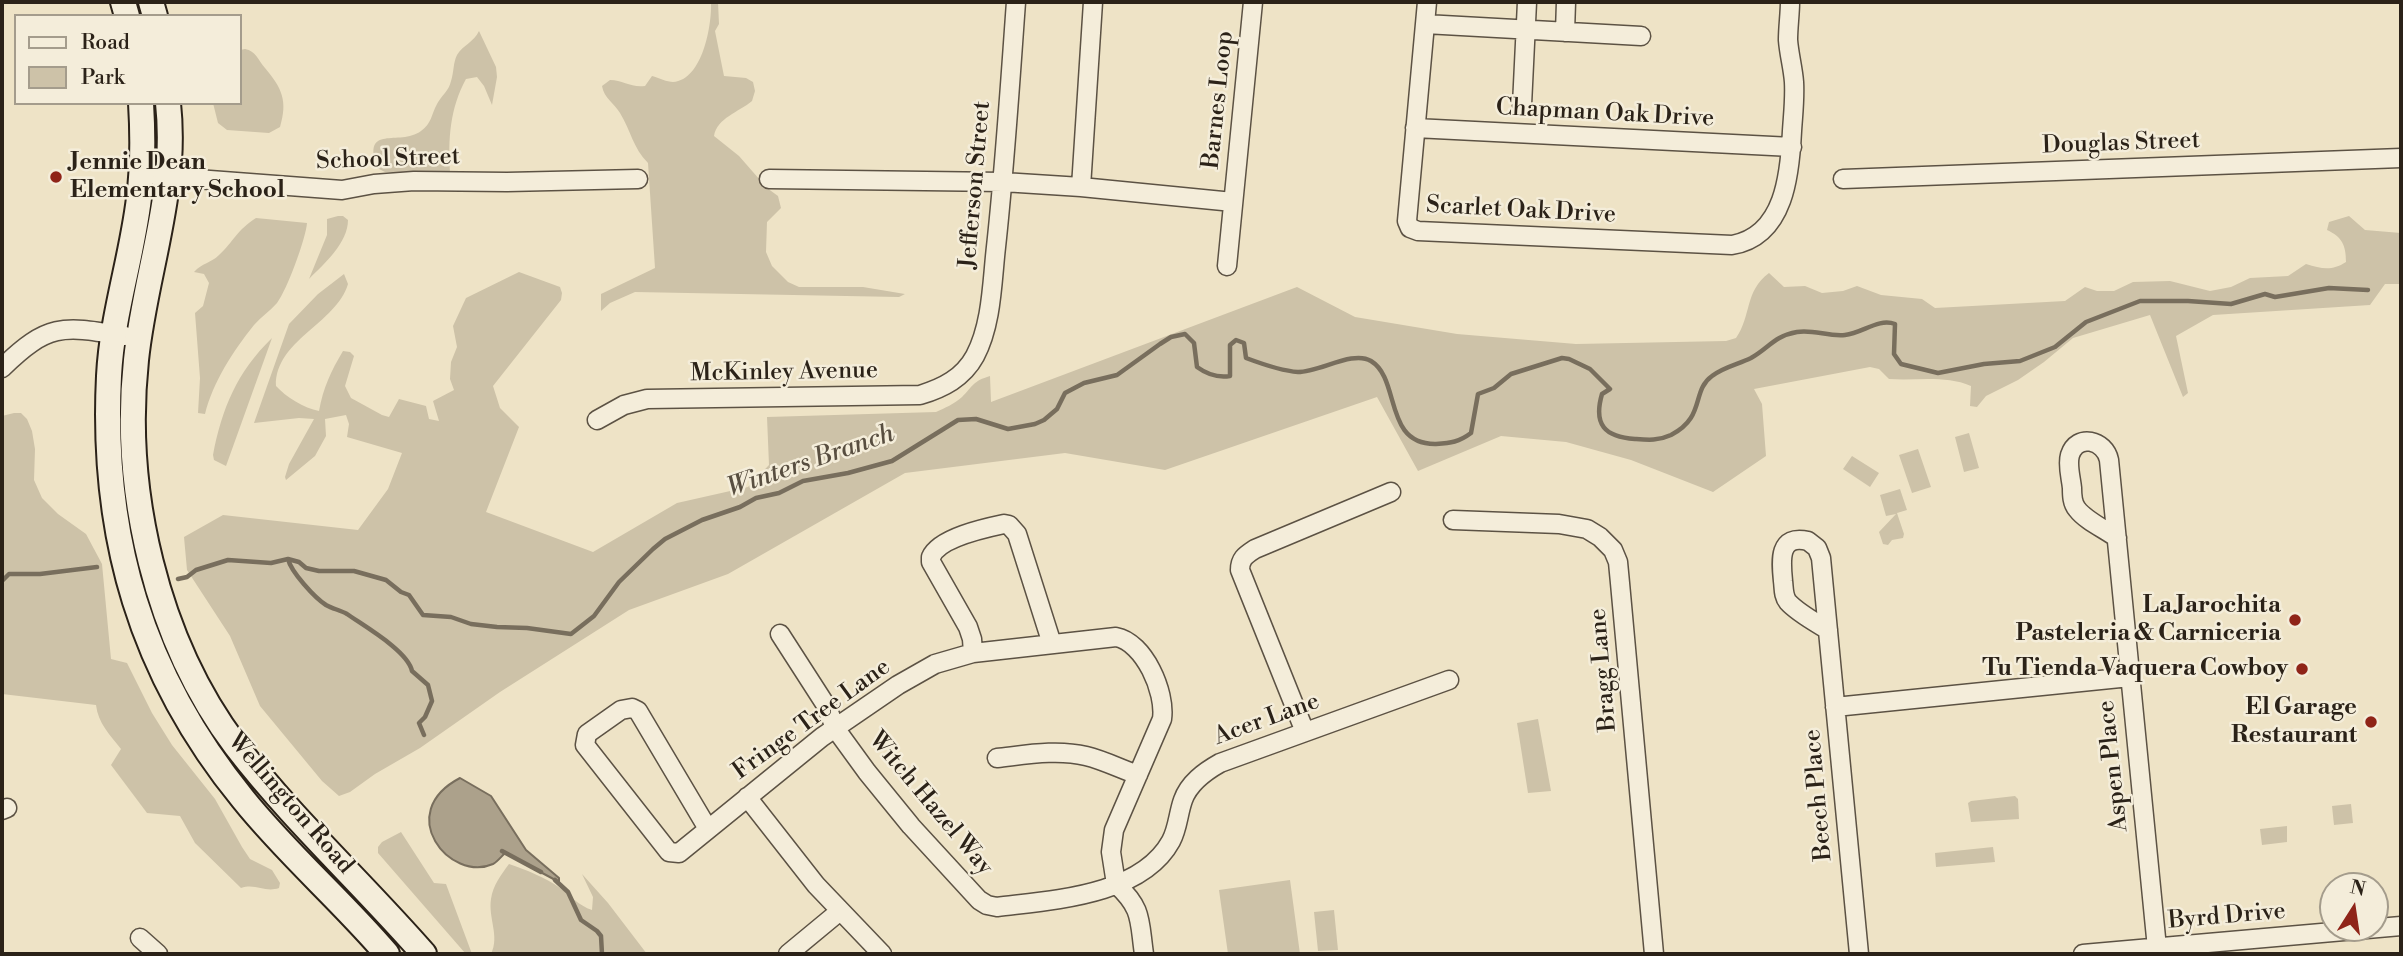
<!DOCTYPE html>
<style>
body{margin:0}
#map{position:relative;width:2403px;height:956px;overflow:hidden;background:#eee3c6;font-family:"Libre Bodoni",serif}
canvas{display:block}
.frame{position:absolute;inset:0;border:4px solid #2b2218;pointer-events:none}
.legend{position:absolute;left:14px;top:14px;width:228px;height:91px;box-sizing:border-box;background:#f4edda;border:2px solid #a49c8c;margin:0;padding:9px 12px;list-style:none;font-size:21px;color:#2b2218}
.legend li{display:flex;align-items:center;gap:14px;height:35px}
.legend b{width:35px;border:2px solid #a49c8c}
.north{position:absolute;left:2319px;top:872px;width:70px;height:70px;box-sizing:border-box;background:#f4edda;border:2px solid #a49c8c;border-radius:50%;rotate:12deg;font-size:19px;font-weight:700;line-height:28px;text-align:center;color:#2b2218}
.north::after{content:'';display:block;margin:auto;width:24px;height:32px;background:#8f2418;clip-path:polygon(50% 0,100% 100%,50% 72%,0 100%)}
</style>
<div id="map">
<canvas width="2403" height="956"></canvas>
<div class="frame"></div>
<ul class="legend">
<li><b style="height:9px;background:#f4edda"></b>Road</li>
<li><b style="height:19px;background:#cdc2a8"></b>Park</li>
</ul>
<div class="north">N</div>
</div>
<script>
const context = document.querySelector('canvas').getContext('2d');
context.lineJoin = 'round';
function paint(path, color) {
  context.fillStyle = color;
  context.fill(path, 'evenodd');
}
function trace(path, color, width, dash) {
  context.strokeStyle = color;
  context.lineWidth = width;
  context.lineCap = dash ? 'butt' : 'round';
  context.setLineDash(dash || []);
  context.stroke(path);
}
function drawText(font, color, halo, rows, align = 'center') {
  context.font = font + ' "Libre Bodoni",serif';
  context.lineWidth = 5;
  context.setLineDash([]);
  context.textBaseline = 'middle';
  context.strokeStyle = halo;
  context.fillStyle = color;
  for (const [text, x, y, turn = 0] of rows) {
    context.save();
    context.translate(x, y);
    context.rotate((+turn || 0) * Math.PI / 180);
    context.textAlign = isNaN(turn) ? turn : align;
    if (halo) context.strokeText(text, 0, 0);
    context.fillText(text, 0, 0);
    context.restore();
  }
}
const green = new Path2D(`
 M711 2H718L719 24 715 31 724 76 746 78 753 82 755 91 752 101C739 112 717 118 714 136L739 156 767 188 778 196 781 208 767 222 766 252 772 266 788 282 799 287H863L905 294 899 297 635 292 610 303 601 311V294L655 268 648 163C633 148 631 131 620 113 614 103 604 98 602 86L610 80C623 80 631 88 645 86L652 76C659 78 667 82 673 82 703 80 712 24 711 2Z
 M479 31 496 67 497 77 492 105 484 86 477 77 466 79C450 108 448 139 450 172H385L377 168C362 123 399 147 421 131 432 123 431 115 437 104 441 96 449 91 451 81 454 72 453 63 457 55 463 45 474 42 479 31Z
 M245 49C256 51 258 60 265 68 282 88 288 101 280 127L269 133 227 130 218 123 213 103H240V50Z
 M338 216H343L348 220C348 243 324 264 309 279L327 235V219Z
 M2349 216 2365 230 2401 233V284H2385L2370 305 2213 315 2176 336 2188 393 2183 397 2150 315 2073 338 2044 362 2018 380 1986 396 1977 407 1970 406 1971 386C1945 375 1917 381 1889 379L1879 369 1870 367 1754 389 1762 404 1766 456 1713 492 1631 460 1566 442 1501 436 1418 471 1377 397 1165 470 1065 453 905 473 728 574 629 610 500 692 420 748 375 774 350 792 339 796 322 781 260 706 230 636 187 570 184 537 223 515 358 530 388 489 402 453 347 437 349 424 346 415 325 419 326 436 315 456 286 480 285 477 289 464 314 419 299 418 254 423 289 324 318 294 344 274 348 284C336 324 275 340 276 386 286 397 304 408 319 411 323 388 331 371 343 351L350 352 354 356 345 386 351 398 382 415 389 417 399 399 426 406 429 419 439 421 433 401 454 390 450 379 451 362 457 347 453 326 466 298 519 272 560 287 562 293 561 300 493 386 500 408 519 427 486 512 593 552 677 503 748 487 769 465 767 417 936 412C945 408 954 404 962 397 973 386 973 381 990 376L991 402 1297 287 1355 317 1457 334 1576 344 1726 341 1736 338C1752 315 1744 292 1769 273L1784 287 1805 286 1822 293 1843 291 1857 286 1881 295 1922 299 1935 308 2065 301 2085 287 2097 291H2114L2133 282 2170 281 2210 291 2231 287 2250 278 2288 276 2306 264C2322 269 2332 271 2346 262 2346 245 2342 237 2327 230L2329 222Z
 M256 218 307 223C306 238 287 290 277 303 270 311 261 317 254 325 233 351 213 382 205 414L198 413 200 378 195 313 203 306 209 283 204 274 194 272C202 263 211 263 219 255 234 241 237 230 256 218Z
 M272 338 226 466 214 460 213 455C222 408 237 372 272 338Z
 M14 413H21L27 419 32 431 35 449 34 480 42 498 58 514 86 534 102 564 111 659 127 663 152 713 172 745 215 799 242 847 250 859 272 870 280 883 279 888C265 893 256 883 241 888L195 843 180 816 147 813 111 765 121 749C110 735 98 723 96 705L2 694V416Z
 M1969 433 1979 468 1964 472 1955 437Z
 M1918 449 1931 487 1912 493 1899 455Z
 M1852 456 1879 473 1870 487 1843 469Z
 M1900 489 1907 510 1897 513 1904 534 1903 538 1892 540 1888 545 1883 544 1879 532 1896 514 1886 516 1880 495Z
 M1538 719 1551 791 1528 793 1517 723Z
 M2015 796 2018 799 2019 819 1971 822 1968 803 1971 801Z
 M2351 804 2353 823 2334 825 2332 806Z
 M2287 826V842L2262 845 2260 829Z
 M401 832 434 883 446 884 472 954 465 953 378 853V847L382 842Z
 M1993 847 1995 862 1936 867 1935 853Z
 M509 864C526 870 545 877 560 888 570 895 579 906 592 910L593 897 582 874 608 903 647 954H491C500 936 488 918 491 899 493 885 501 875 509 864Z
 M1290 880 1300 954H1228L1219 890Z
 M1334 910 1338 950 1318 951 1314 912Z`);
const water = new Path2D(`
 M460 778 491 796 526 850 559 878V882L505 853C501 857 497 862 493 864 450 883 393 813 460 778Z`);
const stream = new Path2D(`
 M288 559C291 572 315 598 326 605 333 609 340 610 347 614 364 626 408 651 412 671L428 685 432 701 425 717 419 723 424 735
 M178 579 187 577 196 570 228 560 271 563 288 559 299 562 306 568 319 571H354L386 580 401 592 409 595 423 615 451 617 471 624 497 627 527 628 571 634 594 616 619 582 653 549 665 539 702 520 740 507 756 498 779 493 803 481 848 473 892 461 958 420 976 419 1008 429 1035 424 1044 420 1057 409 1065 393 1084 383 1117 375 1160 344 1171 337 1185 334 1194 343 1197 367C1208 375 1218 378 1230 376V345L1236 340 1244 343 1246 358C1262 364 1281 371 1298 372 1320 372 1353 350 1371 361 1401 379 1383 445 1436 444 1451 443 1459 442 1471 433L1478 394 1494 388 1511 374 1562 358 1569 359 1590 369 1610 389 1602 394C1593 425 1605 437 1635 439 1648 440 1658 441 1671 435 1706 417 1691 391 1712 376 1723 367 1739 364 1751 358 1769 348 1774 336 1797 332 1813 329 1829 337 1845 335 1863 333 1878 318 1895 324L1894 354 1901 364 1938 373 1984 364 2020 361 2055 347 2086 322 2140 301H2188L2231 304 2265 294 2275 297 2329 288 2368 290
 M2 581 9 574H40L97 567
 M502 851 541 872
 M555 880 568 892 581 920 597 931 601 936 602 954`);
const street = new Path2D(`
 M1427 2 1407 221 1410 228 1418 231 1732 245C1785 236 1790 173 1792 131 1793 115 1795 99 1794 82 1793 68 1789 54 1788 40 1788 27 1790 14 1790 2
 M1425 24 1641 36
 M1565 32 1566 2
 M1522 105 1527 2
 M1415 128 1792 147
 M157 176 342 190 374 184 414 181 507 182 638 179
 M769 179 1003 182 1081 187 1233 202
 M1843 179 2401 158
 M1081 187 1093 2
 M1227 266 1253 2
 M2 368C49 322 63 326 125 336
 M597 420 624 405 647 399 920 395C943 388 963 378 975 356 992 324 992 282 996 247 1005 165 1010 84 1016 2
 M1453 520 1559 524 1587 529 1600 537 1613 550 1618 562 1620 583 1654 954
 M2117 538C2105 529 2086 521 2077 509 2072 503 2072 495 2072 488 2071 478 2067 465 2070 455 2077 433 2105 440 2109 460L2157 948
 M1828 630C1815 622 1798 613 1788 602 1783 596 1784 588 1783 581 1781 561 1778 534 1808 541L1817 548 1821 558 1859 954
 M780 634 827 707 835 728 867 772 911 826 979 900 987 905 997 907C1052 900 1141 896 1171 841 1178 828 1178 814 1183 800 1189 783 1204 772 1220 763L1449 680
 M973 653 972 639 968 627 931 562V557C939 538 985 528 1004 524L1009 525 1017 534 1052 644
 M1835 707 2130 677
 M1305 732 1240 570C1240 558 1246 555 1255 549L1391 492
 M997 758C1025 755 1057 749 1086 756 1103 760 1121 769 1138 775
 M747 797 816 885 882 954
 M2 810 7 808
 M708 829 638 711 632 708 621 710 587 734 585 745 669 852 679 853 822 737 898 685 935 664 973 653 1116 637C1144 642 1166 692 1162 719L1114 830 1111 852 1116 884
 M1116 884C1143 909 1139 920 1144 954
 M140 938 158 954
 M788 954 840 911
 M2083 954 2401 926`);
const secondary = new Path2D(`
 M123 2 127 16
 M151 2 155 16
 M141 103C143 135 143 167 139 198 132 258 112 315 109 376 101 536 141 674 243 799 287 854 341 900 387 954
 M168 103C178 193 145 273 136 360 122 490 156 640 236 746 293 820 363 884 424 954`);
const markers = [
 [56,177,7,"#8f2418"],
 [2295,620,7,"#8f2418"],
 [2302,669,7,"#8f2418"],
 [2371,722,7,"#8f2418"]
];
const streetNames = [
 ["Barnes Loop",1219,100,-84],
 ["Chapman Oak Drive",1605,114,3],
 ["Douglas Street",2121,144,-2],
 ["School Street",388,160,-2],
 ["Jefferson Street",976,185,-85],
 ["Scarlet Oak Drive",1521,211,3],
 ["McKinley Avenue",784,373,-1],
 ["Bragg Lane",1604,670,-95],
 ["Fringe Tree Lane",812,720,-36],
 ["Acer Lane",1267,720,-20],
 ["Aspen Place",2114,766,-96],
 ["Beech Place",1819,795,-95],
 ["Wellington Road",290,804,49],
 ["Witch Hazel Way",930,804,50],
 ["Byrd Drive",2227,917,-5]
];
const poiNames = [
 ["Jennie Dean",70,163,"left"],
 ["Elementary School",70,191,"left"],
 ["La Jarochita",2281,606],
 ["Pasteleria & Carniceria",2281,634],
 ["Tu Tienda Vaquera Cowboy",2288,669],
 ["El Garage",2357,708],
 ["Restaurant",2357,736]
];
const waterNames = [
 ["Winters Branch",811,462,-19]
];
paint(green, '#cdc2a8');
paint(water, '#aca18b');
trace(water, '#786e5d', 2);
trace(stream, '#786e5d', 4.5);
trace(street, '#5c5244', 21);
trace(secondary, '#2b2218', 28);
trace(street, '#f4edda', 18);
trace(secondary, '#f4edda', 24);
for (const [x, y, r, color] of markers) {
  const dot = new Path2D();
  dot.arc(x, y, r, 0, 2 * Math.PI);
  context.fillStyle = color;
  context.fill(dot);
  trace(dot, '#f4edda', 2.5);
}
drawText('24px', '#2b2218', '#f4edda', streetNames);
drawText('bold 24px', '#2b2218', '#f4edda', poiNames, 'right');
drawText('italic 26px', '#584e40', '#f4edda', waterNames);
</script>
